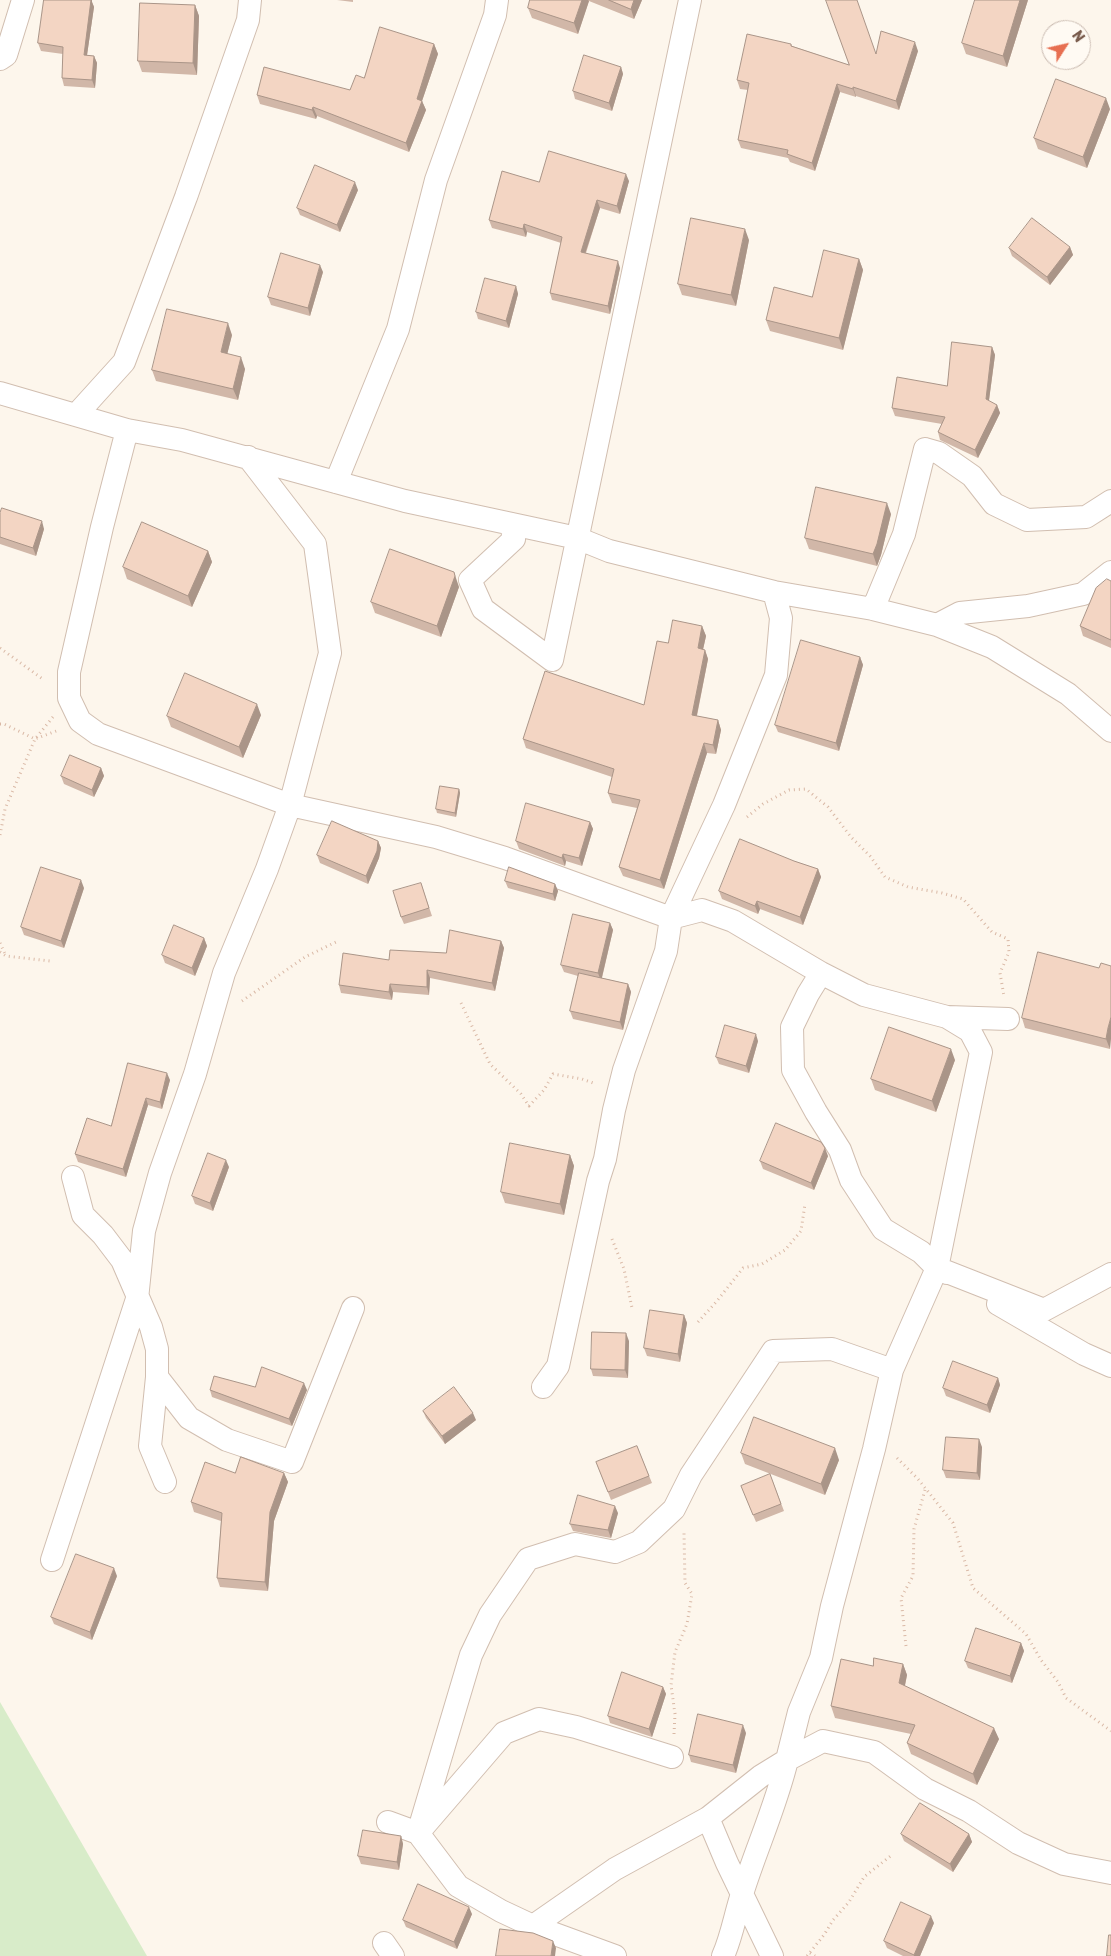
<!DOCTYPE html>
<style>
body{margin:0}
#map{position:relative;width:1111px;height:1956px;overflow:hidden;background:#fdf6ec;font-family:Rubik,sans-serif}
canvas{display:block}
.north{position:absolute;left:1041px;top:20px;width:50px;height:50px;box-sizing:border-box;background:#fffaf3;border:1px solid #cabbb1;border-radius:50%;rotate:55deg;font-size:14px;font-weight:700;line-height:20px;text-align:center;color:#7a5c4d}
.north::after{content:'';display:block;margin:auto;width:18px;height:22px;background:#e76f51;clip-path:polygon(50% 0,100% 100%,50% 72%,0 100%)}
</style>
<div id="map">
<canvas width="1111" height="1956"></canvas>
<div class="north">N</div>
</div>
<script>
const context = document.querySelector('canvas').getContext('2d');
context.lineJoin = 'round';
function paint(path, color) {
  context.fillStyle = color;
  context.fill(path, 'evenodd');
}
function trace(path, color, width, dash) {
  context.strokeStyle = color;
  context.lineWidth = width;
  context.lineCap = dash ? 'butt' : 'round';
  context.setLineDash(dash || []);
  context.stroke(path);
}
const green = new Path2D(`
 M0 1702 147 1956H0Z`);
const path = new Path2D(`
 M0 648 44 680
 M0 724H4L35 739 59 730
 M747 817 763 804 789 790 806 789 828 807 851 837 870 856 885 877 908 887 942 893 963 899 992 932 1008 939 1009 952 1000 973 1004 996
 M0 835 5 809 35 739 53 717
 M0 943 6 956
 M0 952 6 956 50 961
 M242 1001 305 957 338 941
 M461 1003 490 1064 521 1094 529 1106 544 1090 553 1074 582 1079 596 1084
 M612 1239 624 1269 632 1308
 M698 1322 717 1301 743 1268 762 1264 785 1250 801 1231 805 1204
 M897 1458 918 1479 953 1523 973 1588 1026 1634 1041 1660 1058 1682 1066 1698 1111 1731
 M906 1646 901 1598 913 1576 914 1529 925 1490
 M674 1734 675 1714 671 1685 675 1652 687 1624 692 1594 685 1583 684 1533
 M810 1953 815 1956
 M807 1956 824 1935 833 1920 849 1902 864 1877 893 1854`);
const street = new Path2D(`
 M0 59 6 55 23 0
 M0 393 127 430 182 440 405 501 577 538 609 551 774 592 873 609 937 625 992 647 1068 694 1111 731
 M76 415 124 362 186 197 248 20 250 0
 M127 430 102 527 69 672V698L80 721 98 734 290 805 436 837 505 858 671 918 702 910 733 921 821 973 864 995 947 1017 970 1031 981 1052 937 1268
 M336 482 398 329 436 180 495 15 497 0
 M511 524 514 539 470 580 483 609 552 660 690 0
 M873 609 904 534 925 449 939 453 972 476 994 504 1027 520 1086 517 1111 501
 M937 625 960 613 1028 606 1083 594 1111 572
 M821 973 808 994 792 1027 793 1070 816 1112 840 1150 851 1180 883 1229 921 1252 937 1268 947 1273
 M948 1017 1008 1019
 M73 1177 83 1215 103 1235 122 1260 151 1327 157 1349V1377L150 1446 165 1482
 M998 1304 1084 1354 1111 1366
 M157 1377 189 1418 227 1440 292 1462 353 1308
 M543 1387 558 1366 598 1181 605 1159 614 1110 624 1070 666 951 671 918 724 805 776 675 781 618 774 592
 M52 1560 137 1299 144 1231 160 1173 195 1074 224 973 267 869 290 805 330 653 315 544 248 457
 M708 1818 727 1863 772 1956
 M388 1822 418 1833 504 1733 539 1719 576 1727 672 1757
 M533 1926 615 1869 708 1818 761 1776 787 1760 799 1712 821 1658 832 1606 874 1449 892 1370
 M384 1943 393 1956
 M615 1956 533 1926 501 1911 458 1886 418 1833 471 1655 490 1615 528 1559 575 1544 615 1552 639 1542 674 1509 691 1475 773 1351 832 1349 892 1370 937 1268 1044 1310 1111 1274
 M723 1956C732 1936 735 1915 742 1894 756 1849 776 1806 787 1760L823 1741 874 1752 925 1789 969 1811 1018 1843 1064 1864 1111 1873`);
const wall = new Path2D(`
 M44 0H92V2L94 7 87 55 94 56 97 63 95 88 64 86 62 78 63 54 41 51 38 43Z
 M337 0H353V2Z
 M530 0H642L634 19 589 1 578 34 532 18 528 8Z
 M1028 0 1007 67 966 54 962 43Z
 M195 5 199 16 197 75 142 72 138 61Z
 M434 44 438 54 422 101 426 110 409 152 317 116 316 119 260 104 257 95 350 90 364 78Z
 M791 44 792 46 849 65 876 53 918 51 899 110 856 96V97L840 92 815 171 790 162 788 158 741 148 738 140 748 90 740 89 737 80Z
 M621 67 623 74 612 111 575 99 573 91Z
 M1110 109 1087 168 1038 149 1034 138Z
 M629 181 620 214 600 208 586 253 620 268 610 314 552 300 550 293 561 243 527 232 526 237 492 228 489 220 539 182Z
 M358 190 340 232 300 215 297 208Z
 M749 240 736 306 682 295 678 284Z
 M1070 247 1073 255 1050 285 1012 256 1009 248Z
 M859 259 863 270 843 350 770 331 766 320 812 297Z
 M323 272 310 316 271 305 268 297Z
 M516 286 518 294 509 328 478 319 476 312Z
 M232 335 227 354 245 369 238 400 156 381 152 370Z
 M992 347 995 355 989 401 997 405 1000 413 978 458 940 440 938 432 942 424 895 416 892 408 947 386Z
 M0 513 44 529 36 556 0 544Z
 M891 514 881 555 877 566 809 549 805 538Z
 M208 551 212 562 192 607 127 579 123 567Z
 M1111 581V648L1083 636 1080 626Z
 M459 587 441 637 375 613 371 602Z
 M702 626 706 636 703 650H705L708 659 697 716 718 720 721 730 716 754 707 753 664 889 623 876 619 867 637 808 612 803 608 793 612 777 526 748 523 739 644 705 668 643Z
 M860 657 863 665 839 751 778 732 775 725Z
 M261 715 243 758 171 727 167 716Z
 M101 768 104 776 94 797 64 784 61 776Z
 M459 789 460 793 456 817 437 813 436 809Z
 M590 822 593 829 582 866 566 861 565 866 519 849 516 841Z
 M378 841 381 848 379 858 368 884 320 863 317 855Z
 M794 861 818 869 821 877 803 925 760 909 758 914 722 899 719 891Z
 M505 881 555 884 558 891 555 901 508 888Z
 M421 883 432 916 404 924 401 917Z
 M84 888 64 948 24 935 21 927Z
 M610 923 613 930 602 978 628 984 631 992 623 1030 573 1019 570 1011 578 976 564 972 561 965Z
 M204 938 207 946 195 976 165 963 162 955Z
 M501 941 504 948 495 991 430 978 429 995 393 992 392 1000 341 993 339 985 389 960 446 953Z
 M1099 968 1110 1049 1025 1028 1022 1018Z
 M758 1041 749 1073 719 1064 716 1057Z
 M955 1060 936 1112 875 1090 871 1079Z
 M128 1063 170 1080 162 1109 148 1105 126 1177 78 1162 75 1154 111 1126Z
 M570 1155 574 1166 564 1215 505 1203 501 1192Z
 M828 1156 814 1190 763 1169 760 1161Z
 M229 1167 213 1211 195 1204 192 1196Z
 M684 1315 687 1323 680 1362 647 1356 644 1348Z
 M629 1341 628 1378 593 1376 591 1369Z
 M998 1378 1000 1385 990 1413 946 1396 943 1388Z
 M255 1387 307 1390 292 1426 212 1397 210 1390Z
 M423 1411 476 1420 445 1444 426 1418Z
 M637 1446 652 1483 611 1500 596 1462Z
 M982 1447 980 1480 946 1478 943 1470Z
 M741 1453 839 1460 825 1495 745 1464Z
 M235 1473H284L288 1482 274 1521 268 1591 220 1587 217 1578 221 1521 194 1512 191 1502Z
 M770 1474 784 1511 756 1522 741 1486Z
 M618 1513 611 1538 573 1531 570 1524Z
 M117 1576 92 1640 54 1624 51 1617Z
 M1021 1643 1024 1651 1012 1683 968 1668 965 1661Z
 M903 1664 907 1675 905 1686 999 1739 977 1785 911 1754 907 1743 911 1734 835 1718 831 1706 873 1666Z
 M663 1687 666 1694 652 1737 610 1723 608 1716Z
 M746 1733 736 1773 691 1762 689 1755Z
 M901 1834H969L972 1842 953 1872 904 1841Z
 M401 1836 403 1844 399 1870 361 1864 358 1856Z
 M472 1914 457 1949 406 1927 403 1920Z
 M934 1923 920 1956H903L887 1948 884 1941Z`);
const shadedWall = new Path2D(`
 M89 0H92V2L94 7 86 62 84 55Z
 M582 0H588L589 1 578 34 574 23Z
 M634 0H642L634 19 631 9Z
 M1020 0H1028L1007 67 1003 56Z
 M195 5 199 16 197 75 193 63Z
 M915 42 918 51 899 110 896 101Z
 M434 44 438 54 422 101 426 110 409 152 406 143 417 99Z
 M94 56 97 63 95 88 92 80Z
 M621 67 623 74 612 111 609 103Z
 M837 84 840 92 815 171 812 163Z
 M853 87 856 96V97L853 89Z
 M1106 98 1110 109 1087 168 1083 157Z
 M313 107 317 116 316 119 312 110Z
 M626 174 629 181 620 214 617 206Z
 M355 182 358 190 340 232 337 225Z
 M597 200 600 208 583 260 581 252Z
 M524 224 527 232 526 237 523 229Z
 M745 229 749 240 736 306 731 295Z
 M1070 247 1073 255 1050 285 1047 277Z
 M859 259 863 270 843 350 839 338Z
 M618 261 620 268 610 314 608 306Z
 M320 265 323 272 310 316 308 308Z
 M516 286 518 294 509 328 506 321Z
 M228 323 232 335 225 363 221 352Z
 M992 347 995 355 988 407 986 399Z
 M241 357 245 369 238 400 233 389Z
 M997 405 1000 413 978 458 975 450Z
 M887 503 891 514 881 555 877 566 873 554Z
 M42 521 44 529 36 556 33 548Z
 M208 551 212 562 192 607 188 596Z
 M454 572 459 587 441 637 437 626Z
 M702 626 706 636 701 658 698 648Z
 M705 650 708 659 695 724 692 715Z
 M860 657 863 665 839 751 836 743Z
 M257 704 261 715 243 758 239 747Z
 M718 720 721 730 716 754 713 745Z
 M704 743 707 753 664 889 660 880Z
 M101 768 104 776 94 797 92 790Z
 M459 789 460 793 456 817 455 813Z
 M590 822 593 829 582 866 579 858Z
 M378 841 381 848 379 858 368 884 366 876Z
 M563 854 566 861 565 866 562 858Z
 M818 869 821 877 803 925 800 917Z
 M81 880 84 888 64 948 61 941Z
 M555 884 558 891 555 901 553 894Z
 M757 901 760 909 758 914 755 906Z
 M610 923 613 930 601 981 598 973Z
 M204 938 207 946 195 976 192 968Z
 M501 941 504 948 495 991 492 983Z
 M427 970 430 978 429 995 427 987Z
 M390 984 393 992 392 1000 389 992Z
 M628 984 631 992 623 1030 620 1022Z
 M1111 1017V1039L1110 1049 1106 1039 1108 1028Z
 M756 1034 758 1041 749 1073 746 1066Z
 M951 1049 955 1060 936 1112 932 1101Z
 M167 1073 170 1080 162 1109 160 1102Z
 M146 1098 148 1105 126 1177 123 1169Z
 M825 1148 828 1156 814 1190 811 1183Z
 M570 1155 574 1166 564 1215 560 1204Z
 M226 1160 229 1167 213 1211 210 1203Z
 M684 1315 687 1323 680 1362 678 1354Z
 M626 1333 629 1341 628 1378 625 1370Z
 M998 1378 1000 1385 990 1413 987 1405Z
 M304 1383 307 1390 292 1426 289 1419Z
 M473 1413 476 1420 445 1444 442 1436Z
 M979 1439 982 1447 980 1480 977 1473Z
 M835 1448 839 1460 825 1495 821 1484Z
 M284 1473 288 1482 274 1521 268 1591 265 1582 270 1512Z
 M615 1506 618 1513 611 1538 608 1530Z
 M114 1568 117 1576 92 1640 90 1632Z
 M1021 1643 1024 1651 1012 1683 1010 1676Z
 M903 1664 907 1675 903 1694 899 1683Z
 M663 1687 666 1694 652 1737 649 1729Z
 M743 1725 746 1733 736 1773 733 1765Z
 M994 1728 999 1739 977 1785 973 1774Z
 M969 1834 972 1842 953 1872 950 1864Z
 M401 1836 403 1844 399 1870 397 1862Z
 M469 1907 472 1914 457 1949 454 1942Z
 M931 1916 934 1923 920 1956H914V1955Z
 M553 1941 556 1948 555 1956H551Z`);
const building = new Path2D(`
 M44 0H91L84 55 94 56 92 80 62 78 63 47 38 43Z
 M530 0H582L574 23 528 8Z
 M609 0H634L631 9Z
 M826 0H857L876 54 881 31 915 42 896 101 853 87V89L837 84 812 163 787 154 788 150 738 140 749 83 737 80 747 34 791 44V46L849 65Z
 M975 0H1020L1003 56 962 43Z
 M140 3 195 5 193 63 138 61Z
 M380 27 434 44 417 99 422 101 406 143 313 107 312 110 257 95 264 67 350 90 356 75 364 78Z
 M584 55 621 67 609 103 573 91Z
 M1056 79 1106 98 1083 157 1034 138Z
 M549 151 626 174 617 206 597 200 581 252 618 261 608 306 550 293 562 237 524 224 523 229 489 220 502 171 539 182Z
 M315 165 355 182 337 225 297 208Z
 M691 218 745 229 731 295 678 284Z
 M1032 218 1070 247 1047 277 1009 248Z
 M824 250 859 259 839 338 766 320 774 287 812 297Z
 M281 253 320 265 308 308 268 297Z
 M485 278 516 286 506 321 476 312Z
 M167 309 228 323 221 352 241 357 233 389 152 370Z
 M952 342 992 347 986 399 997 405 975 450 938 432 945 417 892 408 897 377 947 386Z
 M816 487 887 503 877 544 873 554 805 538Z
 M2 508 42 521 33 548 0 537V513Z
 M142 522 208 551 188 596 123 567Z
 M390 549 454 572 455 576 437 626 371 602Z
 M1107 579 1111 581V640L1080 626 1096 588Z
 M673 620 702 626 698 648 705 650 692 715 718 720 713 745 704 743 660 880 619 867 640 800 608 793 614 769 523 739 545 671 644 705 657 641 668 643Z
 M801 640 860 657 836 743 775 725Z
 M185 673 257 704 239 747 167 716Z
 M70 755 101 768 92 790 61 776Z
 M440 786 459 789 455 813 436 809Z
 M526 803 590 822 579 858 563 854 562 858 516 841Z
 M332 821 378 841 377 851 366 876 317 855Z
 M740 839 794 861 818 869 800 917 757 901 755 906 719 891Z
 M41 867 81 880 61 941 21 927Z
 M509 867 555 884 553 894 505 881Z
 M421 883 429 908 401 917 393 891Z
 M573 914 610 923 598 973 561 965Z
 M174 925 204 938 192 968 162 955Z
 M450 930 501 941 492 983 427 970V987L390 984 389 992 339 985 343 953 389 960 390 950 446 953Z
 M1038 952 1099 968 1101 963 1111 966V1017L1108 1028 1106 1039 1022 1018Z
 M579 973 628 984 620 1022 570 1011Z
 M725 1025 756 1034 746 1066 716 1057Z
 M889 1027 951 1049 932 1101 871 1079Z
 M128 1063 167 1073 160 1102 146 1098 123 1169 75 1154 87 1118 111 1126Z
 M776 1123 821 1142 825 1148 811 1183 760 1161Z
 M510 1143 570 1155 560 1204 501 1192Z
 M208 1153 226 1160 210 1203 192 1196Z
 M650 1310 684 1315 678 1354 644 1348Z
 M592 1332 626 1333 625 1370 591 1369Z
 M953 1361 998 1378 987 1405 943 1388Z
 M262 1367 304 1383 289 1419 210 1390 214 1376 255 1387Z
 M454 1387 473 1413 442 1436 423 1411Z
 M754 1417 835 1448 821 1484 741 1453Z
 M946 1437 979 1439 977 1473 943 1470Z
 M637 1446 649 1476 608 1492 596 1462Z
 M241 1457 284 1473 270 1512 265 1582 217 1578 222 1513 191 1502 205 1462 235 1473Z
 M770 1474 781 1504 753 1515 741 1486Z
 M578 1495 615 1506 608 1530 570 1524Z
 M76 1554 114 1568 90 1632 51 1617Z
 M976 1628 1021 1643 1010 1676 965 1661Z
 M874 1658 903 1664 899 1683 994 1728 973 1774 907 1743 915 1725 831 1706 841 1659 873 1666Z
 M622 1672 663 1687 649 1729 608 1716Z
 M698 1714 743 1725 733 1765 689 1755Z
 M920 1803 969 1834 950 1864 901 1834Z
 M363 1830 401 1836 397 1862 358 1856Z
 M418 1884 469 1907 454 1942 403 1920Z
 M901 1902 931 1916 914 1955 884 1941Z
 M500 1929 533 1933 553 1941 551 1956H496Z
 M1109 1935H1111V1956H1107Z`);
paint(green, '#d8ecc9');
trace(street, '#d1beb0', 24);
trace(path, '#d9b8a5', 3, [1, 4]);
trace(street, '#fff', 22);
paint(wall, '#d1b7a8');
paint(shadedWall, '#aa9588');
paint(building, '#f3d5c3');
trace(building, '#aa9588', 1);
</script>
